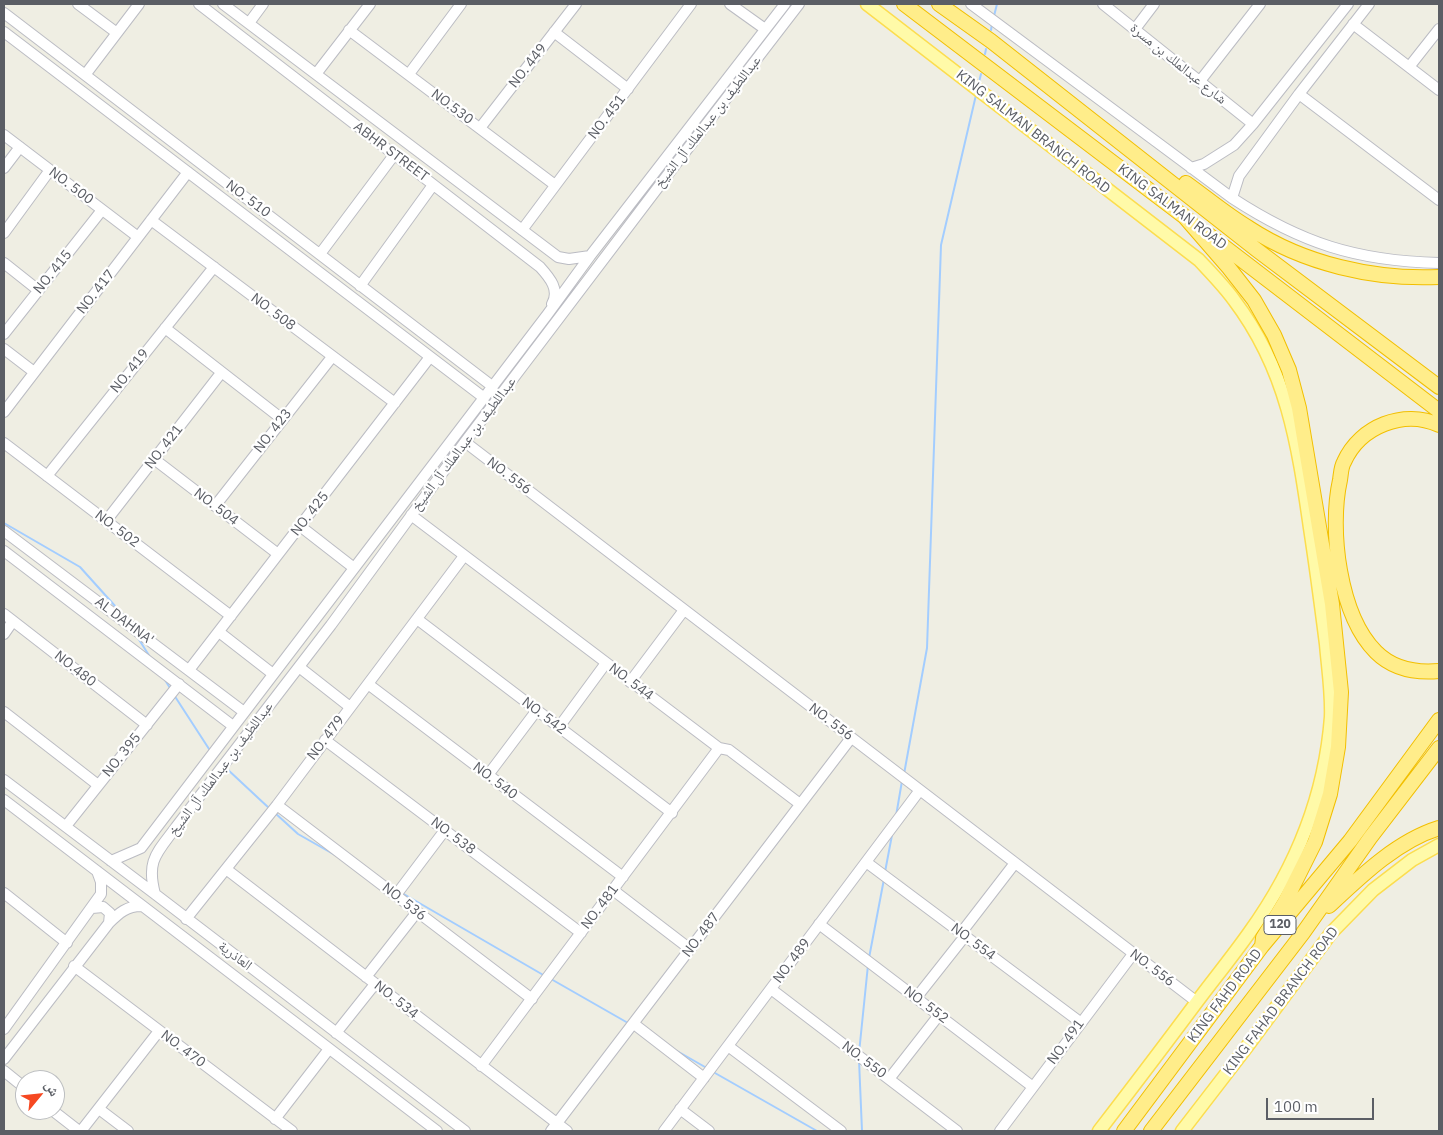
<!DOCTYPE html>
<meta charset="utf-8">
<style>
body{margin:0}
#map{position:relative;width:1443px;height:1135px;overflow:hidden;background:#efeee3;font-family:"IBM Plex Sans","Noto Naskh Arabic",sans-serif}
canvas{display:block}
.frame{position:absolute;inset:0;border:5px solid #5b5e65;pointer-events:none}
.north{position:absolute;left:15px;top:1070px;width:50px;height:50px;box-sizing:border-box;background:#fff;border:1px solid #bdbfc1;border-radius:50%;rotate:62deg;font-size:14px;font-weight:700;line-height:20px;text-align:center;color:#5b5e65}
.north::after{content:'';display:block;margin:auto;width:18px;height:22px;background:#f64821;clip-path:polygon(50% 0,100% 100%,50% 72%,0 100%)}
.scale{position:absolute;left:1266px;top:1098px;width:108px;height:22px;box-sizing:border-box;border:2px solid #5b5e65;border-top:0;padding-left:6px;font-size:15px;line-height:18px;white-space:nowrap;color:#5b5e65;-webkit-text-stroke:4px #fff;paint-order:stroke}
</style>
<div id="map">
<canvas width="1443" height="1135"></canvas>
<div class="frame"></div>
<div class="north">ش</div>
<div class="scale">100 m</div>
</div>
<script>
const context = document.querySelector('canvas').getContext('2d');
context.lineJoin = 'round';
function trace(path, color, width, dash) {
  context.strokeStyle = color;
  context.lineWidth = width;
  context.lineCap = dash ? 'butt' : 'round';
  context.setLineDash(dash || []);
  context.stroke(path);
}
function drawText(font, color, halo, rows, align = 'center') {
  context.font = font + ' "IBM Plex Sans","Noto Naskh Arabic",sans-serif';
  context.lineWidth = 4.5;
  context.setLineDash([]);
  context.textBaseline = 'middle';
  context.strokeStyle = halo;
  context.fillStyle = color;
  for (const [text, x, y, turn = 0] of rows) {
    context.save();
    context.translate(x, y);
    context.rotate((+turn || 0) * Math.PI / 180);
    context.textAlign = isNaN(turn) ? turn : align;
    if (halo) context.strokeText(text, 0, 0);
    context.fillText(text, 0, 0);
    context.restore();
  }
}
const stream = new Path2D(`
 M994 16 997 4
 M991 30 992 24
 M985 54 986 49
 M979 82 981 74
 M4 523 80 567 125 617
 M138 638 150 657
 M165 680 170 688
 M174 695 211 752
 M226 768 270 809
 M904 774 927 648 941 245 976 95
 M275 813 298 834 335 855
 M896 816 902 781
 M885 872 892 835
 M402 893 545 976
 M869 958 884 879
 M551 979 628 1023
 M677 1051 705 1067
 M859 1053 868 965
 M859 1060 862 1131
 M715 1073 817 1131`);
const minor = new Path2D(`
 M78 4 117 33
 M199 4 540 267C550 278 560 290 552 304
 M223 4 558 257 569 259 590 256
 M730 4 765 29
 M971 4 1232 198C1301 243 1356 261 1439 263
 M1103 4 1253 124
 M4 13 492 386
 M249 23 263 4
 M1353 24 1439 90
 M1135 29 1154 4
 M349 30 555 185
 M4 32 483 397
 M554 32 628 89
 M1409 67 1439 29
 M316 74 370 4
 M409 74 461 4
 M85 75 139 4
 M1200 81 1260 4
 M1299 94 1439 200
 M480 128 576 4
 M4 135 138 237
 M4 168 20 147
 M1191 168 1204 164 1234 145 1253 124 1348 4
 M1232 198 1239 176 1299 94 1369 4
 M151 220 395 403
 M522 230 691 4
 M4 233 50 170
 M320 254 394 155
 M4 263 38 290
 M360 286 433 185
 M165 328 282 419
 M4 334 102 210
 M4 349 34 372
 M4 412 188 172
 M465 442 1197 1002
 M4 443 231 616
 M154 459 278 554
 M47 476 214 267
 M215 506 332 357
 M411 515 719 748 729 750 800 804
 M106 521 221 373
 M300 526 354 568
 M4 531 244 712
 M4 551 233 726
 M4 614 147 725
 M417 619 672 813
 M219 632 273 674
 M4 634 13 621
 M299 667 350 707
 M189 670 430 357
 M630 682 684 610
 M368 684 623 877
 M4 712 98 785
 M559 727 606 663
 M325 740 581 933
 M488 775 537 710
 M4 780 155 894 465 1131
 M4 800 437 1131
 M277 805 532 999
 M66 826 179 684
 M111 861 141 848 547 315 590 256 785 4
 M866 862 1080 1022
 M226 869 567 1131
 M613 890 690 949
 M4 893 67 943
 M155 894C146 860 157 853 176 827L331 625 465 442 672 169 799 4
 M396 895 445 830
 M92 908 103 907 110 913 109 923
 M186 919 277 805 464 556
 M819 924 1033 1087
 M961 933 1015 863
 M74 966 292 1131
 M366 977 417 912
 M771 989 957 1131
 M916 998 965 936
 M634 1024 704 1078
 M4 1029 101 894V882L97 871
 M336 1033 375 984
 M728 1046 841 1131
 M4 1059 109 923C119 913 127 906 141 906
 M481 1066 719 748
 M4 1071 25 1088
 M889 1079 939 1015
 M99 1109 128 1131
 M680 1109 709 1131
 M52 1110 79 1131
 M275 1119 329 1049
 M81 1131 159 1031
 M551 1131 851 738
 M664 1131 920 790
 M1000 1131 1133 954`);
const major = new Path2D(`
 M867 4 1199 260C1211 273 1224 286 1234 300 1287 370 1298 444 1310 528 1316 567 1321 605 1326 644 1328 668 1332 693 1331 717 1325 796 1295 869 1249 933 1232 957 1214 979 1196 1003 1164 1046 1132 1088 1099 1131
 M1182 1131 1246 1048 1331 933 1373 890 1412 860 1439 845`);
const highway = new Path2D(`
 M904 4 1190 221
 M939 4 991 41 1257 250 1439 387
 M1186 183C1207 198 1227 215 1249 228 1304 264 1374 280 1439 277
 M1183 215 1229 268 1254 300 1274 335 1289 370 1299 408 1332 604 1341 692 1338 747 1330 794 1315 842 1285 902 1263 938 1262 946
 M1209 235 1439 411
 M1439 425C1404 409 1360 426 1344 462 1341 467 1341 474 1340 480 1329 529 1339 615 1376 652 1393 669 1417 673 1439 671
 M1329 906C1361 876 1397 841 1439 828
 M1124 1131 1262 946 1350 841 1439 720
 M1151 1131 1303 933 1370 838 1439 748`);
const shields = [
 [1280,925,32]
];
const shieldNames = [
 ["120",1280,925]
];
const streetNames = [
 ["شارع عبدالملك بن مسرة",1178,64,39],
 ["NO. 449",528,66,-52],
 ["NO.530",452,107,37],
 ["NO. 451",607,117,-53],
 ["عبداللطيف بن عبدالملك آل الشيخ",708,122,-52],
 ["KING SALMAN BRANCH ROAD",1033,132,38],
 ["ABHR STREET",391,152,37],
 ["NO. 500",71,186,37],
 ["NO. 510",248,199,37],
 ["KING SALMAN ROAD",1172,207,37],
 ["NO. 415",53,272,-51],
 ["NO. 417",96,292,-52],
 ["NO. 508",273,312,37],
 ["NO. 419",130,371,-51],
 ["NO. 423",273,431,-52],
 ["عبداللطيف بن عبدالملك آل الشيخ",464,444,-53],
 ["NO. 421",164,447,-52],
 ["NO. 556",509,476,37],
 ["NO. 504",216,507,37],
 ["NO. 425",310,514,-52],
 ["NO. 502",117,529,37],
 ["AL DAHNA'",124,621,37],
 ["NO.480",75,669,38],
 ["NO. 544",631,682,37],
 ["NO. 542",544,716,37],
 ["NO. 556",831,722,37],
 ["NO. 479",326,738,-53],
 ["NO. 395",122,755,-51],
 ["عبداللطيف بن عبدالملك آل الشيخ",221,769,-53],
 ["NO. 540",495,781,37],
 ["NO. 538",453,836,37],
 ["NO. 536",404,902,38],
 ["NO. 481",600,907,-53],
 ["NO. 487",701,935,-53],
 ["NO. 554",973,942,37],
 ["العاذرية",235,956,37],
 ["NO. 489",792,961,-53],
 ["NO. 556",1152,968,37],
 ["KING FAHD ROAD",1225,996,-53],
 ["NO. 534",396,1000,38],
 ["KING FAHAD BRANCH ROAD",1281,1001,-53],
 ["NO. 552",926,1005,37],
 ["NO. 491",1066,1042,-54],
 ["NO. 470",183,1049,37],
 ["NO. 550",864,1060,37]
];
trace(stream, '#a3cdff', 2);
trace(minor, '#bbbcc3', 12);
trace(major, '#fcdd4f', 15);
trace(highway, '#f2bf00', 16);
trace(minor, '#fff', 10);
trace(major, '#fffaa8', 12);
trace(highway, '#ffed8a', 14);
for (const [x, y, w] of shields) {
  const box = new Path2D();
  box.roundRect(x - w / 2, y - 9.5, w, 19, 4);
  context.fillStyle = '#fff';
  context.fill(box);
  trace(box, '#5b5e65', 1);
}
drawText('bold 12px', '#5b5e65', null, shieldNames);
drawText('14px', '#5b5e65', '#fff', streetNames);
</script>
